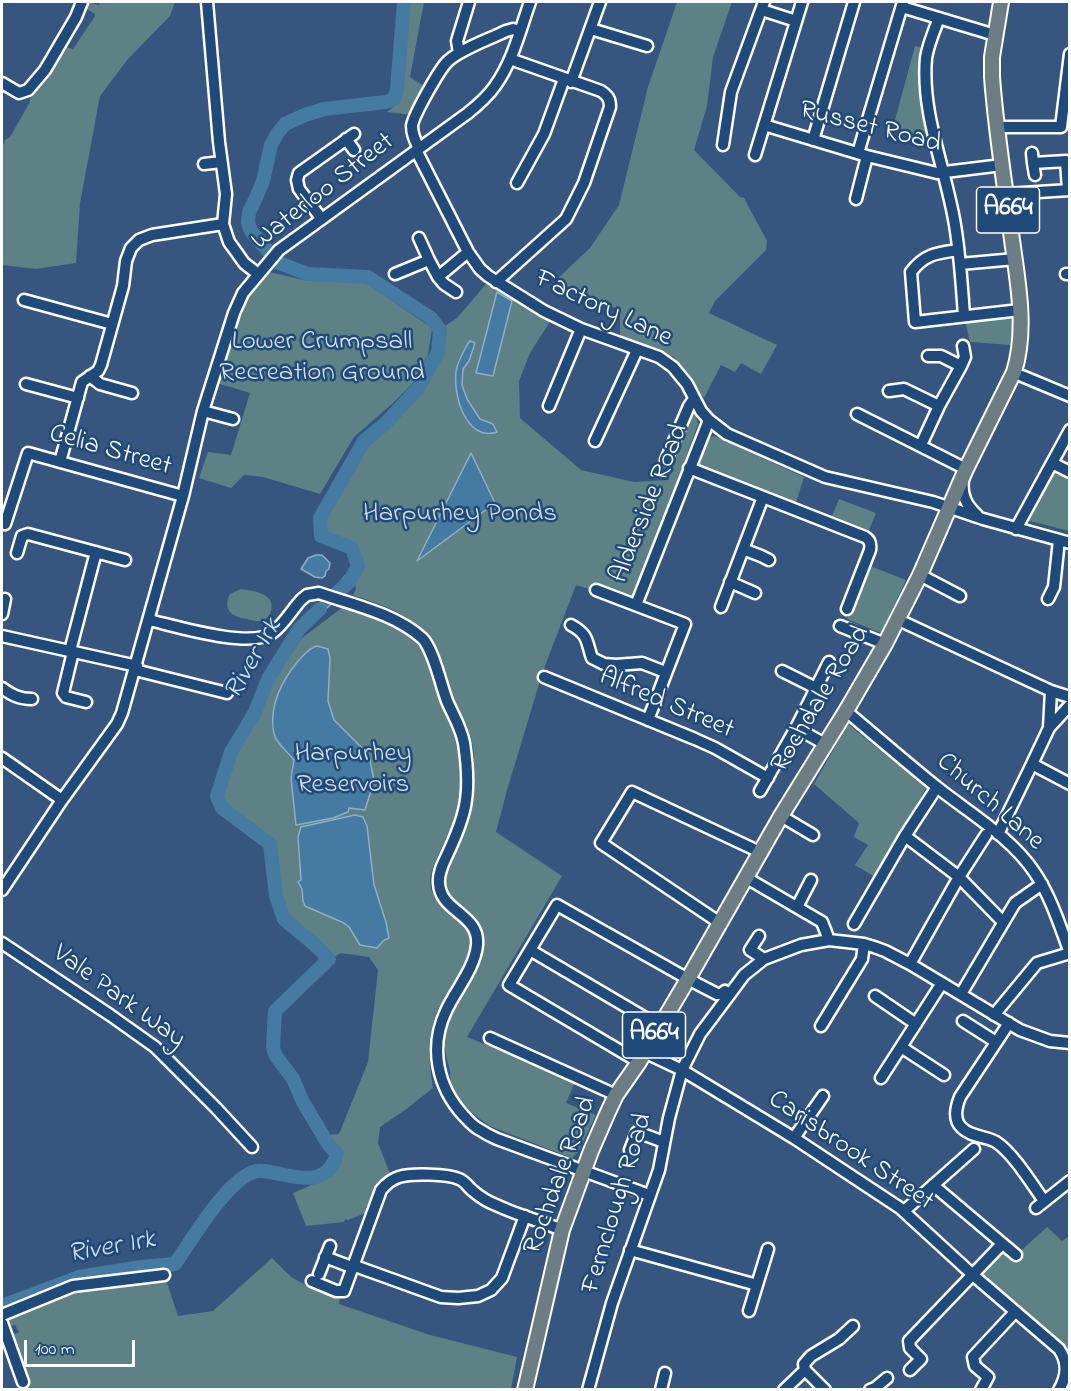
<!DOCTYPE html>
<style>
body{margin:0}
#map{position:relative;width:1071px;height:1391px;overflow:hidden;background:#36567f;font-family:"Indie Flower",sans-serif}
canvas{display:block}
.frame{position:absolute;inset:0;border:3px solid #fff;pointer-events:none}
.scale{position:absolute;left:24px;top:1340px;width:111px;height:27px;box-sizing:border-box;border:3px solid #fff;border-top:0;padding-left:8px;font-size:18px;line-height:21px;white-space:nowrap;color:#fff;-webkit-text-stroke:4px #1f4a7a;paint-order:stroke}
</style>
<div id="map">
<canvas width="1071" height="1391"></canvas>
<div class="frame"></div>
<div class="scale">100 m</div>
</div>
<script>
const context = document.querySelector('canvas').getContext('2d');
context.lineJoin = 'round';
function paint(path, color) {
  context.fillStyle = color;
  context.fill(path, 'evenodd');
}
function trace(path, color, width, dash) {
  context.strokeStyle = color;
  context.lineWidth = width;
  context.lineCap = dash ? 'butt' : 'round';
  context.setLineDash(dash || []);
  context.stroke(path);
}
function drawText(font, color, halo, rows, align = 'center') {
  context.font = font + ' "Indie Flower",sans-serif';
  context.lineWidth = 5;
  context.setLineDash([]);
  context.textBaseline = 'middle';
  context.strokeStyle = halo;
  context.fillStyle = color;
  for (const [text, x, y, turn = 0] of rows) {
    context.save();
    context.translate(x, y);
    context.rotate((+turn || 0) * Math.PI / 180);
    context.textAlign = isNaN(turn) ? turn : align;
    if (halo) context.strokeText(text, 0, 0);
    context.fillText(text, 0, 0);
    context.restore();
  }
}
const green = new Path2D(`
 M88 2 98 5 101 2H175L170 16 128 59 100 96 80 203 76 263 36 269 2 265V148L5 140 10 137 30 102V99L62 46 73 49 95 16V14L87 9Z
 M410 2H424L410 77 425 87 412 115 387 112 399 102 404 78Z
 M677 2H732L713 57 707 106 694 150 740 197 744 198 767 241 766 250 715 301 709 313 777 345 761 374 741 363 735 372 721 365 704 398 674 357 623 339 620 335V310L555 281 590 248 619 205 648 87Z
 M915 46 921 47C916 72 921 117 928 142L892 131Z
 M265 271 308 281H363L432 328 428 355 412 384 392 404 354 437 320 494 263 477 244 475 231 488 199 478 208 452 231 455 250 393 217 383 237 312Z
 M487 283 540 316 551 320 530 353 519 381 520 418 581 470 634 482 668 480 691 413 696 417 698 424 633 602 576 585 543 671 507 790 496 832 562 876 467 1037 520 1058 575 1082 566 1103 596 1115 578 1152 572 1158 492 1127C478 1119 456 1101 451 1084 450 1080 451 1075 450 1071 448 1060 442 1045 444 1035 451 1002 493 962 480 929 474 914 456 905 445 894 446 859 465 834 471 802 474 783 476 761 472 742 469 728 460 714 454 700 444 676 438 644 418 626 400 610 376 603 353 595L356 589 350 556 328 536 326 520 366 444 390 424 423 389 443 353 445 326 457 318Z
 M1011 316 1013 327 1010 345 970 342 965 321Z
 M714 436 804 477 795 506 698 467 695 463 708 439Z
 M1054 470 1069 478V531L1026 520Z
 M839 499 876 513 869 530 832 516Z
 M870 566 906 580 881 633 847 619Z
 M241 589C253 591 276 593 271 611 270 616 266 620 261 621 257 622 252 620 247 619 232 617 222 610 230 594Z
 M347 604C372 615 398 623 418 642 426 649 436 689 441 701 446 714 458 728 460 742 464 761 464 782 460 801 457 819 446 838 438 855 435 863 430 873 430 881 430 911 472 917 471 943 470 963 445 993 437 1012 426 1039 429 1060 433 1088L405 1110 380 1127 378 1143 390 1174 376 1187 368 1212 348 1220 345 1219 344 1222 306 1226 293 1193 332 1176V1144L328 1135 339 1134 368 1062 378 970 369 957 341 953 332 958 287 917 280 897 272 844 227 808 221 795 235 753 261 714 273 679 302 638Z
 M848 724 926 788 875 877 855 865 868 845 854 837 859 823 814 784Z
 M1047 1227 1062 1241 1068 1237 1070 1239 1069 1354 1061 1342 978 1274 1005 1249 1015 1256Z
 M272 1258 291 1277 316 1291 340 1299 339 1304 430 1335 517 1357 511 1389H23L20 1384 28 1381 26 1374 27 1373 22 1360H20L11 1339 13 1335 19 1332 15 1325 12 1326 6 1323 5 1320 6 1315 61 1292 165 1277 178 1316 213 1311Z`);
const water = new Path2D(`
 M497 292 512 301 493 376 476 373Z
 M470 341 475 343 469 361 463 369 462 385 467 399 480 419 493 424 497 432C465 443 451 390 457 367 459 360 466 346 470 341Z
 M471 453 495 503 417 561Z
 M316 555H322L330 563 329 569 326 571 325 576 322 578 315 577 301 569 308 558Z
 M345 576 354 582 345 592 310 623 303 619 335 588Z
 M317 646 328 649 330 658 328 701 334 720 369 755 374 781 365 810 349 808 348 812 333 818 296 825 291 778 294 760C288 752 276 743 274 734 268 707 282 680 299 660 305 654 309 648 317 646Z
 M355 815 363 817 367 826 374 885 386 922 389 938 383 941 377 948 360 945 349 927 344 923 305 906 303 901 302 889 298 882 301 880 298 837 301 827Z`);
const river = new Path2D(`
 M338 592 349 582 358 566 352 548 321 536 320 518 364 441 386 423 419 387 438 352 440 330 431 318 368 277 308 274 279 263 253 234 250 229 248 222 249 212 255 200 263 181 271 145 277 134 285 124 305 115 324 109 386 102 394 99 397 89 404 2
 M2 1306 79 1277 141 1267 175 1264C191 1241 229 1176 257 1171 264 1170 273 1173 280 1174 306 1180 328 1183 337 1154L328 1144 303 1102 293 1079 276 1056 273 1048 275 1011 329 959 314 944 284 919 276 896 270 844 222 808 217 796 231 752 255 712 268 679 299 629 320 609`);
const minor = new Path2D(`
 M207 2 219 142 226 194 223 224 229 242 237 253 244 263 258 274
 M902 7 995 35
 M762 10 796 21
 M939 18C934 31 928 45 926 58 921 115 946 169 955 225 960 255 962 286 964 316
 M591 29 647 46
 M459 53 457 41 469 2
 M571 82 600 2
 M2 83 19 93 28 90 45 70 76 17 82 2
 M764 125 867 156 937 173 1002 165
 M997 127H1061L1070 54
 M346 139 354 150
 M813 140 854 2
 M723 145 731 92 764 2
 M419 148C415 141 412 135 412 126 413 116 440 68 448 61 461 49 490 39 506 31L513 29 520 31
 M416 150 468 252 480 269 488 276 544 311 581 329 659 357 673 367 687 384 701 411 709 420 727 434 825 477 933 502 983 519 1070 543
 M858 153 903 2
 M1032 153 1033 163 1066 161 1068 190
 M755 155 802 2
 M1033 163 1035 175
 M204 164 221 162
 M517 183 544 134 564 79
 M1006 194 1070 190
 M856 199 867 156
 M321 218 299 189 297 180 299 173 354 134
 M419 238 429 260
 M958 250C937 253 924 254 911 272L915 322 1020 310
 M960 264 1015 259
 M395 274 429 260 438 277 468 252
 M1066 274H1070
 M438 277 444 284 456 292
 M496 282 566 219 584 183 610 107C610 99 608 96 601 91L510 59
 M24 300 112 324
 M961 366 965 357 963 346
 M90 376 100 384 132 393
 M1022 376 1070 396
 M26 384 78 398
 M889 391 904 389 939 406
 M549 406 581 329
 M203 411 233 419
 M857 414 966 469
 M595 441 637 350
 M921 445 939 406 961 366 941 356H928
 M666 460 689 406 694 399
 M60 462 82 382 98 371 101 365 123 286 126 261 131 248 139 240 152 235 223 224
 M1052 463 1070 472
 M689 468 865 537C870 540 871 544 870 550L847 609
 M963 479C961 495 966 505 977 515
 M5 524 28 453 183 496
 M1016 529 1070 430
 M743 549 761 556 769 560
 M17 553 22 536 28 534 125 560
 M920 575 960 596
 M730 582 755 593
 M596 590 685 624 648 720
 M1048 599 1054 587 1059 540
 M636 605 709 420
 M721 607 763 497
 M2 614 5 599
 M149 620C175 626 250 649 272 633 284 625 292 609 302 599L307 595 319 593C353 605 394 613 422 638 433 648 441 685 447 701 453 715 461 727 464 743 467 763 469 786 465 806 462 822 455 838 448 853 444 862 438 872 439 883 440 912 480 914 477 945 475 968 455 991 446 1011 429 1047 437 1087 464 1116 468 1120 472 1125 477 1128 483 1132 490 1136 497 1139L649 1195
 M903 622 1051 691 1070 697
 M571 625C589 635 586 641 592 658L604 664 616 665 642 663 665 672
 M840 626 885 644
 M2 636 137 666
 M70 651 96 552
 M73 652 63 693 66 697 86 702
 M135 670 227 693
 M782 671 816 688
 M544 677 695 739 715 748 768 778
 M2 688C12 695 19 699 32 699
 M1051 691 1049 728 1032 764 1070 784
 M846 711C877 737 907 763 938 788 971 814 1012 838 1035 873 1051 897 1060 926 1070 953
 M796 728 825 744
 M1049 728 1070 705
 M2 758 62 800
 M760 791 796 728 829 662
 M781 816 813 835
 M998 834 1032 764
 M905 836 959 877 1003 922
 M745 877 822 922 829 940
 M2 890 62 800 117 724 122 713 183 496 203 411 234 313 243 293 279 250 468 113C478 105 488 96 495 86 513 61 520 30 530 2
 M797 907 811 880
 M720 923 601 843 632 792 760 852
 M854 924 905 836 937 787
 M759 936 750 950 764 959
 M2 943 110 1015 155 1047 216 1108 252 1147
 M530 950 659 1026
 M910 964 959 877 986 835
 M961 994 1015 903 1042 884
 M875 996 916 1024
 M994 1015 1037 963 1070 953
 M963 1021 996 1042
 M1009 1023 960 1097C956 1107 953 1120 962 1128 971 1137 986 1136 996 1142 1013 1153 1032 1184 1044 1201
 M821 1026 862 959 864 944
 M490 1038 616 1095
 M901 1047 944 1075
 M644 1052 682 1070 794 1138 900 1208 973 1275 1059 1349C1068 1362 1068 1375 1059 1390
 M639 1062 509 985 557 905 688 979 717 994H721L725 991 730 994
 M881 1078 942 983
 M794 1138 823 1096
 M630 1150 637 1132 664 1142
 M933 1185 1016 1255
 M1036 1208 1070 1181
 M904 1211 974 1149
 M630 1250 757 1285
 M325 1257 354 1268
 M355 1266 441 1297 458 1298 478 1296 491 1290 502 1278 525 1216
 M319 1274 330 1246
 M312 1281 336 1291H344L381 1190C386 1184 392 1179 399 1177 411 1173 448 1174 459 1179 465 1181 468 1187 473 1191 480 1197 488 1202 496 1205 517 1215 540 1221 562 1230
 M749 1311 768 1249
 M2 1315 73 1286 164 1275
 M2 1323 23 1382
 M910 1370 921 1359 910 1348 909 1341 1002 1244
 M588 1390 612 1303 659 1170 669 1118 682 1070 700 1034 730 994 744 975 764 959 801 945 829 940 864 944 874 947 885 951 910 964 1020 1030 1050 1041 1070 1043
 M661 1390 665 1373
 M784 1390 805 1370
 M825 1390 805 1370 804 1364 811 1356 839 1339 853 1326
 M870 1390 875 1388 887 1378
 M981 1390 988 1377 975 1366 973 1357 1015 1312`);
const major = new Path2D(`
 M525 1390 562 1230 591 1151 608 1112 616 1095 639 1062 688 979 781 816 846 711 885 644 920 575 966 469 1014 372C1027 330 1018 283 1012 240 1005 186 996 132 992 77V57L1001 2`);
const shields = [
 [1008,210,63],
 [654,1035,63]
];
const shieldNames = [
 ["A664",1008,210],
 ["A664",654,1035]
];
const streetNames = [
 ["Russet Road",870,129,14],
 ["Waterloo Street",324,193,-38],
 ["Factory Lane",603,310,25],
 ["Celia Street",110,452,16],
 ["Alderside Road",651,504,-68],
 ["Rochdale Road",822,700,-59],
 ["Alfred Street",666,705,23],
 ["Church Lane",989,803,41],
 ["Vale Park Way",118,998,36],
 ["Carisbrook Street",850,1152,34],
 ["Rochdale Road",562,1176,-70],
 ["Fernclough Road",619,1204,-73]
];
const parkNames = [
 ["Lower Crumpsall",322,344],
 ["Recreation Ground",322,375],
 ["Harpurhey Ponds",460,516],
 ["Harpurhey",353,756],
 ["Reservoirs",353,787]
];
const waterNames = [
 ["River Irk",255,660,-60],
 ["River Irk",112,1249,-10]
];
paint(green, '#5e8186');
paint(water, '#457aa2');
trace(water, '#8fafc7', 1.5);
trace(river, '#457aa2', 14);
trace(minor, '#fff', 15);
trace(major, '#fff', 18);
trace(minor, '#1f4a7a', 10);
trace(major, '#6c7e84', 14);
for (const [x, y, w] of shields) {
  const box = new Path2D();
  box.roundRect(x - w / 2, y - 23, w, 46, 4.5);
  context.fillStyle = '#1f4a7a';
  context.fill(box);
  trace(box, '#fff', 1.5);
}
drawText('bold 26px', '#fff', null, shieldNames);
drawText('27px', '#fff', '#1f4a7a', streetNames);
drawText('27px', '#d7e0e1', '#1f4a7a', parkNames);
drawText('italic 28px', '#d0dee8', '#1f4a7a', waterNames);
</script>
